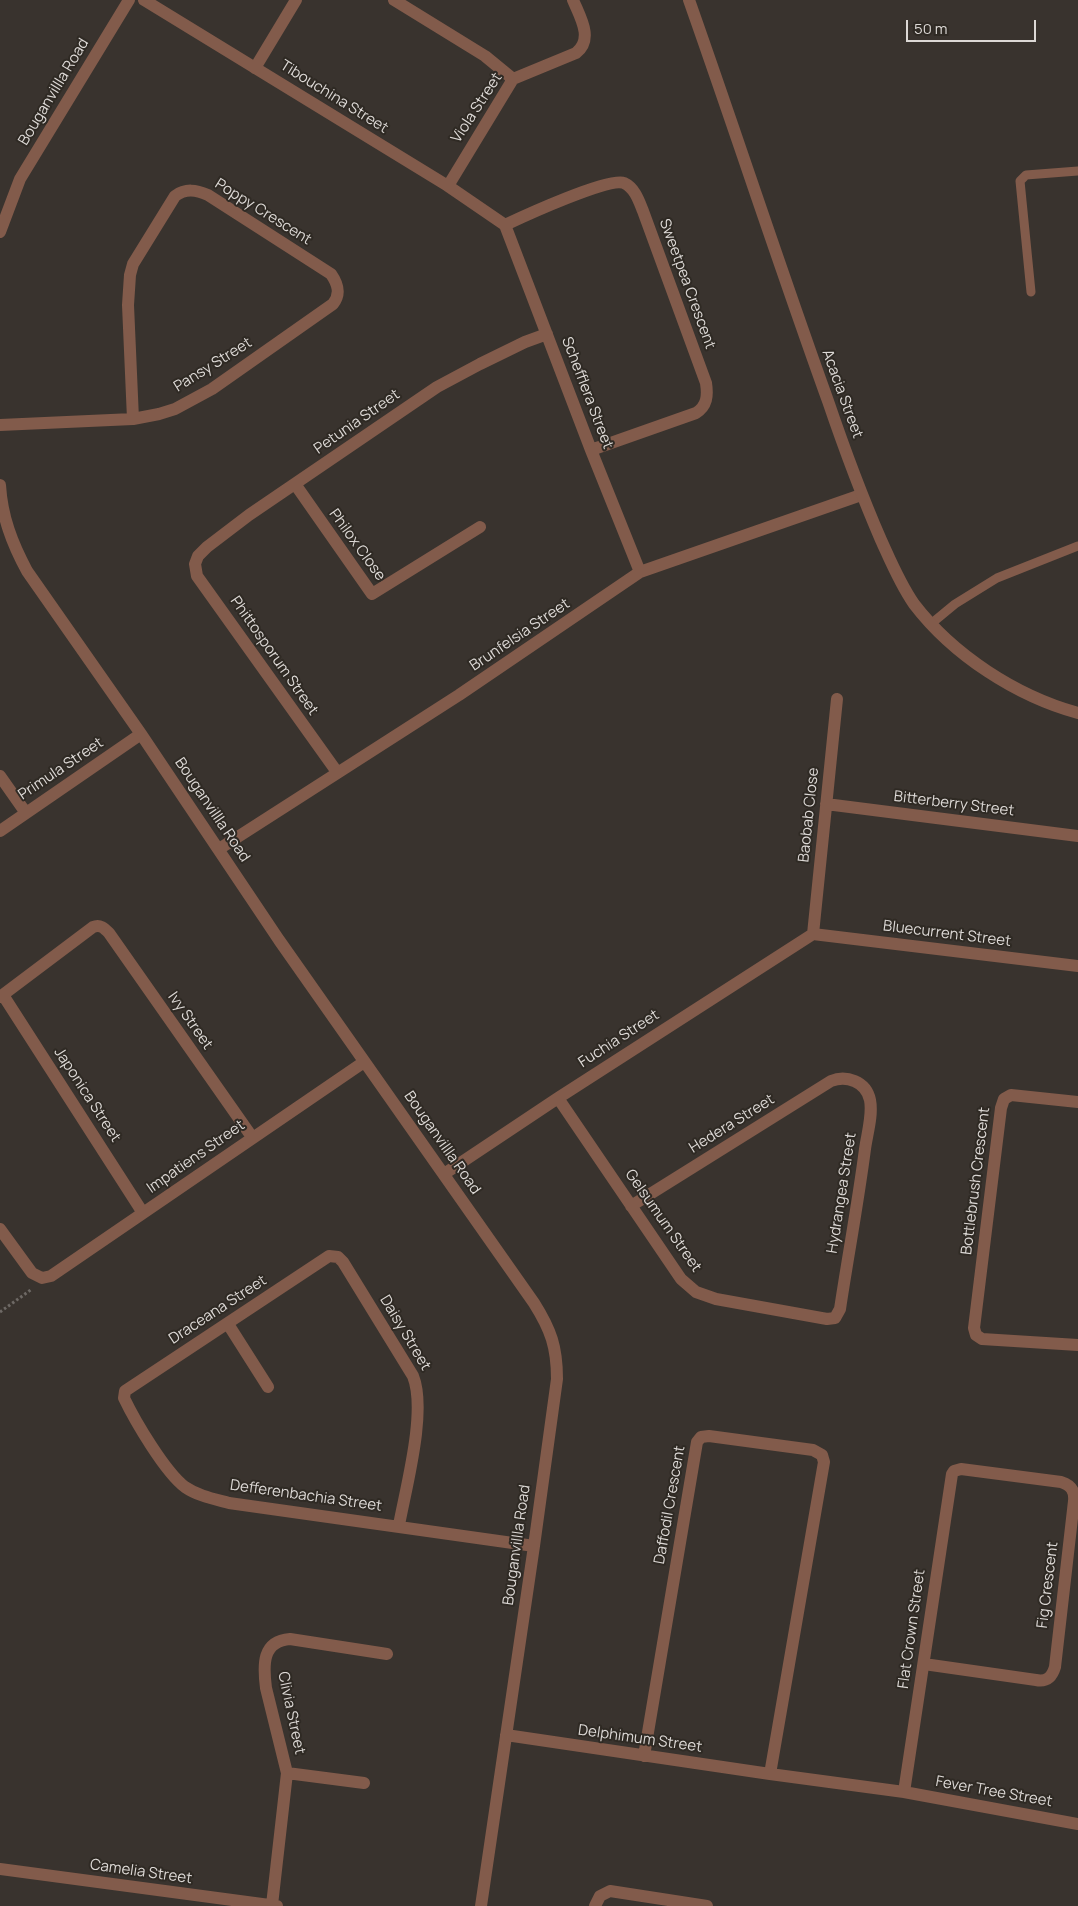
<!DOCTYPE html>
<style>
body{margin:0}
#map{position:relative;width:1078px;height:1906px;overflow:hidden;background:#39332e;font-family:Manrope,sans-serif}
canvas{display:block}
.scale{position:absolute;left:906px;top:20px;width:130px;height:22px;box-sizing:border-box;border:2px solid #ddd9d6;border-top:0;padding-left:6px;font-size:15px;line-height:18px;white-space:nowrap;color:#ddd9d6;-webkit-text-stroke:4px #2f2a24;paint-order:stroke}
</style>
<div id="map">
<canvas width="1078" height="1906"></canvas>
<div class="scale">50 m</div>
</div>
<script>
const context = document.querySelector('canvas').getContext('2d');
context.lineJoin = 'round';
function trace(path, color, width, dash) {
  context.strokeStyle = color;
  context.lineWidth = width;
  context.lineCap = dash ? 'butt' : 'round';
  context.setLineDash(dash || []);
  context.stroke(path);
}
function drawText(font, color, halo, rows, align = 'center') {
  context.font = font + ' Manrope,sans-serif';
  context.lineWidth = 4;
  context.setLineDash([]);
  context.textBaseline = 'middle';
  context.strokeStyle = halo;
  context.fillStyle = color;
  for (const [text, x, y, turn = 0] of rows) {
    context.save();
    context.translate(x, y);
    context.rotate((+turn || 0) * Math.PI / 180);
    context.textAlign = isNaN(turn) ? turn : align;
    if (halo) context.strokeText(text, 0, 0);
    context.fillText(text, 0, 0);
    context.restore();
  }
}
const path = new Path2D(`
 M0 1312 32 1289`);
const service = new Path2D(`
 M1031 292 1020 181 1026 175 1078 171
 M932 623 955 604 997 578 1078 546`);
const minor = new Path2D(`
 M144 0 448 186 505 225
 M394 0 485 56 513 79
 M255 68 296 0
 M448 186 513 79 576 53C594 39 580 17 573 0
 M505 225C524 216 609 177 624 183 635 188 639 201 643 211L706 383C708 396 707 406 696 413L591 450
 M505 225 591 450 640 572
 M0 232 20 179 129 0
 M0 425 133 419 159 414 175 409 212 389 333 304C341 294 338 284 331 274L208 195C196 190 186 188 175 196L133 264 130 275 128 305 133 419
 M295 484 372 594 480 527
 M0 485C2 517 12 543 27 571L141 734 279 940 534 1303C551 1330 557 1347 557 1379L534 1546 481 1906
 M337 772 197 576 195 564 198 556 207 547 249 515 437 387 480 364 525 342 547 334
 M0 776 26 813
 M826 804 1078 836
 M0 831 141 734
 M219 849 459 695 640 572 861 495
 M813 934 1078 966
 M813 934 837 699
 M3 995 143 1213
 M0 997 93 927C100 924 104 928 109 933L252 1137
 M558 1098 681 1279 696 1292 716 1299 827 1319 835 1318 840 1309C848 1256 858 1203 865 1149 867 1134 873 1115 870 1100 866 1081 846 1075 831 1081L631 1206
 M1078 1102 1011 1095 1004 1099 1001 1108 974 1328 976 1335 982 1339 1078 1345
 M444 1174 558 1098 813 934
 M0 1229 32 1273 42 1278 51 1276 364 1062
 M228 1324 268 1387
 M399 1525C406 1487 427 1411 413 1376L343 1262 338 1257 329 1256 125 1391 124 1398C135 1421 165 1472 185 1487 198 1496 214 1499 229 1503L534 1546
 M506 1735 770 1774 904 1792 1078 1824
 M644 1756 697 1442 701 1437 709 1436 813 1450 822 1455 824 1462 770 1774
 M287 1773 364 1783
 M904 1792 952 1474 954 1471 961 1469 1061 1482C1071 1485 1075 1491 1074 1501L1055 1667C1052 1677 1047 1682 1036 1680L924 1664
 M0 1869 277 1906
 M272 1905 287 1773 266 1688C263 1665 262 1641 290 1639L387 1654
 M595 1906 600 1896 610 1891 707 1906`);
const tertiary = new Path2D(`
 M689 0C736 133 780 268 828 401 844 448 861 494 881 540 891 562 900 584 914 604 953 655 1016 696 1078 713`);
const streetNames = [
 ["Bouganvillla Road",54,92,-59],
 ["Tibouchina Street",334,97,32],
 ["Viola Street",477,108,-57],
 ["Poppy Crescent",263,212,32],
 ["Sweetpea Crescent",687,284,70],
 ["Pansy Street",213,365,-32],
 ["Schefflera Street",587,393,69],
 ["Acacia Street",842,394,70],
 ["Petunia Street",357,422,-35],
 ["Philox Close",357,545,54],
 ["Brunfelsia Street",520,635,-34],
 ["Phittosporum Street",274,656,55],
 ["Primula Street",61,769,-34],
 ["Bitterberry Street",954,804,7],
 ["Bouganvillla Road",212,810,56],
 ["Baobab Close",809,815,-84],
 ["Bluecurrent Street",947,934,7],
 ["Ivy Street",190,1021,55],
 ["Fuchia Street",619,1039,-33],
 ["Japonica Street",87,1095,57],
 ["Hedera Street",732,1124,-32],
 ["Bouganvillla Road",442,1143,55],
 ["Impatiens Street",196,1157,-35],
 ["Bottlebrush Crescent",976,1181,-83],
 ["Hydrangea Street",842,1193,-81],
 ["Gelsumum Street",663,1221,55],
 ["Draceana Street",218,1310,-33],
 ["Daisy Street",405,1333,59],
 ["Defferenbachia Street",306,1496,8],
 ["Daffodil Crescent",670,1505,-80],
 ["Bouganvillla Road",517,1545,-82],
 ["Fig Crescent",1048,1585,-83],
 ["Flat Crown Street",912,1629,-82],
 ["Clivia Street",291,1713,78],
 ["Delphimum Street",640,1739,8],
 ["Fever Tree Street",994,1792,10],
 ["Camelia Street",141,1872,8]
];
trace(path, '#6e6965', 3, [2.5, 2.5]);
trace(service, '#825b4b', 9);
trace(minor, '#825b4b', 12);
trace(tertiary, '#825b4b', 12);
drawText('15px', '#ddd9d6', '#2f2a24', streetNames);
</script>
